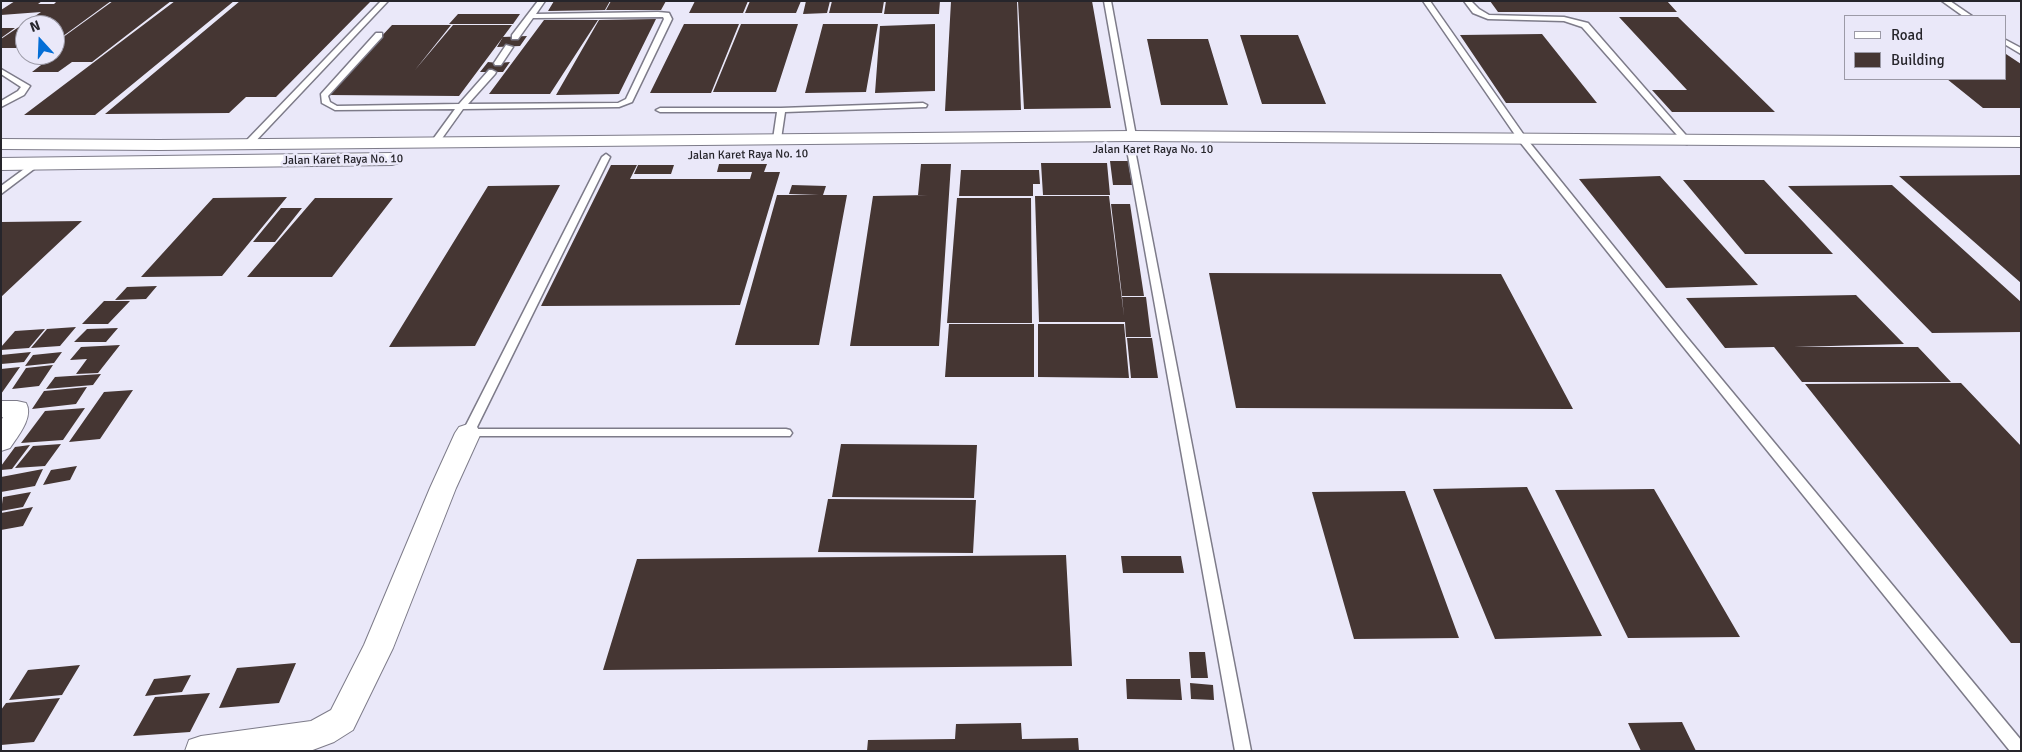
<!DOCTYPE html>
<style>
body{margin:0}
#map{position:relative;width:2022px;height:752px;overflow:hidden;background:#eae8f9;font-family:Signika,sans-serif}
canvas{display:block}
.frame{position:absolute;inset:0;border:2px solid #26252b;pointer-events:none}
.legend{position:absolute;left:1844px;top:15px;width:162px;height:65px;box-sizing:border-box;background:#eae8f9;border:1px solid #9c9aa7;margin:0;padding:6px 9px;list-style:none;font-size:15px;color:#26252b}
.legend li{display:flex;align-items:center;gap:10px;height:25px}
.legend b{width:25px;border:1px solid #9c9aa7}
.north{position:absolute;left:15px;top:15px;width:50px;height:50px;box-sizing:border-box;background:#eae8f9;border:1px solid #9c9aa7;border-radius:50%;rotate:340deg;font-size:14px;font-weight:700;line-height:20px;text-align:center;color:#26252b}
.north::after{content:'';display:block;margin:auto;width:18px;height:22px;background:#046ed6;clip-path:polygon(50% 0,100% 100%,50% 72%,0 100%)}
</style>
<div id="map">
<canvas width="2022" height="752"></canvas>
<div class="frame"></div>
<ul class="legend">
<li><b style="height:6px;background:#fff"></b>Road</li>
<li><b style="height:14px;background:#453633"></b>Building</li>
</ul>
<div class="north">N</div>
</div>
<script>
const context = document.querySelector('canvas').getContext('2d');
context.lineJoin = 'round';
function paint(path, color) {
  context.fillStyle = color;
  context.fill(path, 'evenodd');
}
function trace(path, color, width, dash) {
  context.strokeStyle = color;
  context.lineWidth = width;
  context.lineCap = dash ? 'butt' : 'round';
  context.setLineDash(dash || []);
  context.stroke(path);
}
function drawText(font, color, halo, rows, align = 'center') {
  context.font = font + ' Signika,sans-serif';
  context.lineWidth = 5;
  context.setLineDash([]);
  context.textBaseline = 'middle';
  context.strokeStyle = halo;
  context.fillStyle = color;
  for (const [text, x, y, turn = 0] of rows) {
    context.save();
    context.translate(x, y);
    context.rotate((+turn || 0) * Math.PI / 180);
    context.textAlign = isNaN(turn) ? turn : align;
    if (halo) context.strokeText(text, 0, 0);
    context.fillText(text, 0, 0);
    context.restore();
  }
}
const building = new Path2D(`
 M15 1H42L38 4H54L57 1H111L55 42V25H25V48H1V39L41 12 1 15V10Z
 M113 1H171L92 62H72L58 72H32L45 62H28L39 55H55V43Z
 M175 1H234L95 115H24Z
 M240 1H371L276 97H246L229 113 105 114Z
 M554 1H610L605 10 548 11Z
 M611 1H666L661 10H606Z
 M695 1H748L743 13H689Z
 M750 1H801L796 13H745Z
 M806 1H830L827 13 803 14Z
 M832 1H884L882 13H829Z
 M886 1H940L939 14H884Z
 M951 1H1017L1021 110 945 111Z
 M1018 1H1092L1111 108 1024 109Z
 M1490 1H1667L1677 12H1498Z
 M458 14H520L513 24H449Z
 M1619 17H1678L1775 112H1672L1652 90H1687Z
 M656 19 619 94 556 95 599 20Z
 M544 20H598L550 94H489Z
 M684 24H739L711 93H650Z
 M741 24H798L776 92H713Z
 M823 24H878L866 92 805 93Z
 M935 24V91L875 93 880 26Z
 M392 25H451L415 70 453 25H512L459 96 327 95Z
 M1 28H15L1 38Z
 M1542 34 1597 103H1506L1460 35Z
 M1240 35H1298L1326 104H1262Z
 M527 36 520 46 497 47 503 37Z
 M1147 39H1208L1228 105H1161Z
 M2006 54 2021 64V108H1983L1947 79H2006Z
 M488 62 498 63 510 62 503 72H480Z
 M1110 161H1128L1132 185H1113Z
 M1041 163H1107L1110 195H1043Z
 M719 164H767L764 172H717Z
 M921 164H951L939 346H850L873 196 928 195H918Z
 M611 165H637L630 179H750L752 172H780L740 305 541 306Z
 M638 165H674L671 174H634Z
 M961 170H1039L1040 184H1033V196H959Z
 M2021 175V283L1899 176Z
 M1660 176 1758 285 1666 288 1579 179Z
 M1683 180H1764L1833 254H1745Z
 M560 185 475 346 389 347 488 186Z
 M792 185 826 186 823 195H847L819 345H735L777 195H819L789 194Z
 M1892 185 2021 302V332L1932 333 1788 186Z
 M1035 196H1109L1124 316 1122 297H1146L1151 337H1126L1125 322H1039Z
 M287 197 222 276 141 277 213 198Z
 M315 198H393L332 277H247Z
 M957 198H1031L1032 323H947Z
 M1111 204H1130L1144 296H1122Z
 M281 208H302L275 242H253Z
 M82 221 1 297V222Z
 M1209 273 1501 274 1573 409 1236 408Z
 M157 286 146 299 115 300 127 287Z
 M1856 295 1904 344 1794 347H1918L1951 382H1802L1774 347 1725 348 1686 298Z
 M104 301H130L108 324H82Z
 M949 324H1034V377H945Z
 M1038 324H1124L1129 378 1038 377Z
 M76 327 60 346 31 348 47 329Z
 M118 328 106 342H74L87 329Z
 M45 329 29 348 1 350V347L15 331Z
 M1127 338H1152L1158 378H1131Z
 M120 345 98 373 76 374 87 359 70 360 81 347Z
 M31 352 24 362 1 364V355Z
 M62 352 54 363 25 366 33 355Z
 M53 365 39 386 12 389 26 368Z
 M20 367 1 394V369Z
 M101 374 93 385 46 389 55 377Z
 M1961 383 2021 446V643H2011L1805 384Z
 M87 387 76 404 32 409 44 391Z
 M133 390 100 439 69 442 104 392Z
 M85 408 63 440 21 443 45 411Z
 M61 444 45 466 15 468 33 446Z
 M841 444 977 445 974 498 832 497Z
 M30 445 12 469 1 470V466L15 447Z
 M77 466 70 480 43 485 51 470Z
 M43 469 35 486 1 492V477Z
 M1527 487 1602 636 1495 639 1433 489Z
 M1654 489 1740 637 1628 638 1555 490Z
 M1405 491 1459 638 1354 639 1312 492Z
 M31 492 23 507 1 511 3 497Z
 M828 499 976 500 973 553 818 552Z
 M33 507 23 526 1 530V513Z
 M1066 555 1072 666 603 670 637 559Z
 M1121 556H1181L1184 573H1123Z
 M1189 652H1205L1208 678H1191Z
 M296 663 279 703 219 708 237 668Z
 M80 665 62 695 9 700 28 670Z
 M191 675 182 692 145 696 154 679Z
 M1126 679H1180L1182 700 1127 699Z
 M1190 683 1213 685 1214 700 1191 699Z
 M210 693 190 732 133 736 155 697Z
 M60 698 34 742 1 745V710L6 703Z
 M1682 722 1696 751H1641L1628 723Z
 M1021 723 1022 739 1078 738 1079 751H867L868 740 955 739 956 724Z`);
const service = new Path2D(`
 M381 1H388L251 146H245V142Z
 M538 1H545L536 14 658 12 669 13 672 19 632 102 619 107 463 109 438 144 435 145 431 142 455 109 335 110 322 103 321 94 376 33H382V37L328 96 330 102 337 106 459 104 489 70H492L496 72 495 74 468 104 618 103 626 99 664 19 663 17 533 18 518 39H512V35Z
 M1104 1H1111L1136 136 1132 139 1128 136Z
 M1423 1H1430L1526 138 1685 335 2021 740V751H2010L1677 339 1520 142Z
 M1464 1H1471L1479 9 1489 15 1564 17 1588 23 1691 141 1687 144 1684 143 1582 27 1564 21 1488 19 1473 13Z
 M1942 1H1950L1972 16H1963Z
 M2006 40 2021 48V54L2006 45Z
 M506 45 513 47 501 65H495L494 63Z
 M1 69 30 86 24 95 1 107V101L18 91 21 87 1 74Z
 M923 103 927 105 926 107 785 112 781 139 777 142 773 139 777 112H660L656 110 660 108H781Z
 M1131 147 1135 150 1251 751H1235L1127 150Z
 M606 154 610 157 476 429H786L790 430 792 433 790 436H464L462 433 602 157Z
 M35 161 39 164 38 166 1 194V186Z`);
const minor = new Path2D(`
 M1132 131 2021 137V147L1132 141 159 150 1 149V139L159 140Z
 M392 153 399 155 401 159 399 163 392 165 1 170V158Z
 M1 401H17L26 403C34 417 18 436 10 448L1 451V421L3 417H1Z
 M468 424 477 427 481 433 456 488 393 648 353 730 334 742 310 751H185L189 740 201 736 311 721 331 710 364 645 430 488 455 433 459 427Z`);
const farStreetnames = [
 ["Jalan Karet Raya No. 10",1153,150],
 ["Jalan Karet Raya No. 10",748,155,-1],
 ["Jalan Karet Raya No. 10",343,160,-1]
];
paint(building, '#453633');
trace(service, '#7d7b89', 3);
trace(minor, '#7d7b89', 2);
paint(service, '#fff');
paint(minor, '#fff');
drawText('12px', '#26252b', '#eae8f9', farStreetnames);
</script>
